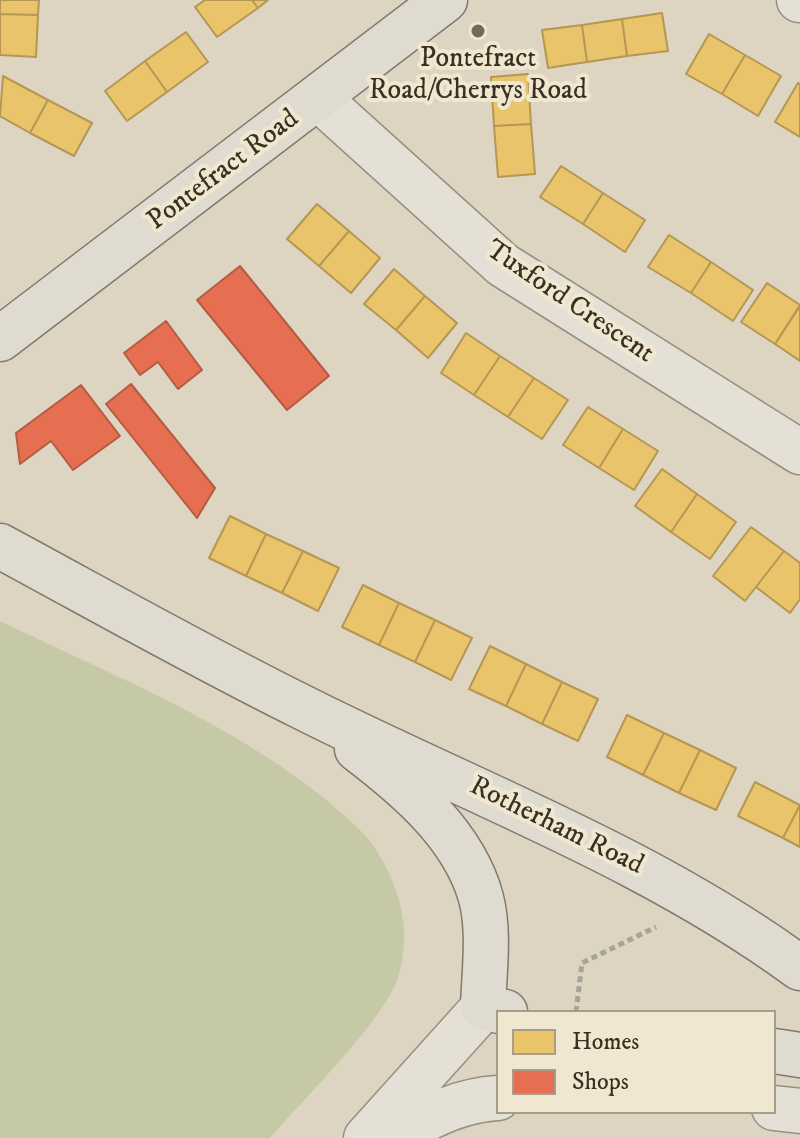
<!DOCTYPE html>
<style>
body{margin:0}
#map{position:relative;width:800px;height:1138px;overflow:hidden;background:#ddd5c1;font-family:"IM FELL DW Pica",serif}
canvas{display:block}
.legend{position:absolute;left:496px;top:1010px;width:280px;height:104px;box-sizing:border-box;background:#f0e7d0;border:2px solid #a79d8a;margin:0;padding:10px 14px;list-style:none;font-size:24px;color:#3a2f22}
.legend li{display:flex;align-items:center;gap:16px;height:40px}
.legend b{width:40px;border:2px solid #a79d8a}
</style>
<div id="map">
<canvas width="800" height="1138"></canvas>
<ul class="legend">
<li><b style="height:22px;background:#e9c46a"></b>Homes</li>
<li><b style="height:22px;background:#e76f51"></b>Shops</li>
</ul>
</div>
<script>
const context = document.querySelector('canvas').getContext('2d');
context.lineJoin = 'round';
function paint(path, color) {
  context.fillStyle = color;
  context.fill(path, 'evenodd');
}
function trace(path, color, width, dash) {
  context.strokeStyle = color;
  context.lineWidth = width;
  context.lineCap = dash ? 'butt' : 'round';
  context.setLineDash(dash || []);
  context.stroke(path);
}
function drawText(font, color, halo, rows, align = 'center') {
  context.font = font + ' "IM FELL DW Pica",serif';
  context.lineWidth = 8;
  context.setLineDash([]);
  context.textBaseline = 'middle';
  context.strokeStyle = halo;
  context.fillStyle = color;
  for (const [text, x, y, turn = 0] of rows) {
    context.save();
    context.translate(x, y);
    context.rotate((+turn || 0) * Math.PI / 180);
    context.textAlign = isNaN(turn) ? turn : align;
    if (halo) context.strokeText(text, 0, 0);
    context.fillText(text, 0, 0);
    context.restore();
  }
}
const green = new Path2D(`
 M0 621C109 674 224 719 320 795 339 811 363 829 376 850 401 889 412 933 398 977 386 1018 301 1102 270 1138H0Z`);
const homes = new Path2D(`
 M0 0H39L38 15 0 14Z
 M205 0H252L258 8 217 37 195 7Z
 M252 0H268L258 8Z
 M662 13 668 51 627 56 622 19Z
 M0 14 38 15 36 57 0 55Z
 M622 19 627 56 587 62 582 25Z
 M582 25 587 62 548 68 542 30Z
 M186 32 208 62 167 92 145 61Z
 M709 34 745 55 722 94 686 74Z
 M745 55 781 76 758 116 722 94Z
 M145 61 167 92 127 121 105 91Z
 M528 74 531 124 494 126 491 77Z
 M3 76 48 100 30 133 0 116Z
 M798 83 800 84V137L775 122Z
 M48 100 92 123 74 156 30 133Z
 M531 124 535 174 498 177 494 126Z
 M561 166 603 193 583 224 540 197Z
 M603 193 645 220 625 252 583 224Z
 M317 204 349 231 319 266 287 239Z
 M349 231 380 258 351 293 319 266Z
 M669 235 711 262 691 293 648 267Z
 M711 262 753 290 733 321 691 293Z
 M394 269 425 296 396 330 364 304Z
 M767 283 800 305 775 344 741 322Z
 M425 296 457 323 428 358 396 330Z
 M800 306V361L775 344Z
 M466 333 500 356 474 395 441 373Z
 M500 356 534 378 508 417 474 395Z
 M534 378 568 400 542 439 508 417Z
 M588 407 623 429 599 468 563 445Z
 M623 429 658 451 634 490 599 468Z
 M662 469 697 494 671 532 635 506Z
 M697 494 736 522 710 559 671 532Z
 M230 516 266 534 246 576 209 558Z
 M751 527 784 551 745 601 713 576Z
 M266 534 303 551 282 593 246 576Z
 M303 551 339 568 318 611 282 593Z
 M784 551 800 563V599L790 613 756 587Z
 M363 585 399 603 379 645 342 627Z
 M399 603 435 620 415 662 379 645Z
 M435 620 472 638 451 680 415 662Z
 M490 646 526 664 506 706 469 689Z
 M526 664 562 682 542 724 506 706Z
 M562 682 598 699 578 741 542 724Z
 M627 715 664 733 643 775 607 757Z
 M664 733 700 750 679 793 643 775Z
 M700 750 736 768 716 810 679 793Z
 M755 782 800 805 783 838 738 816Z
 M800 805V847L783 838Z`);
const shops = new Path2D(`
 M240 266 329 376 287 410 197 300Z
 M166 321 202 370 178 389 158 362 140 375 124 353Z
 M131 384 215 488 197 518 106 404Z
 M81 385 120 436 73 470 51 441 20 464 16 433Z`);
const path = new Path2D(`
 M576 1012 582 963 656 927`);
const street = new Path2D(`
 M799 0H800
 M319 99 503 265 800 452
 M774 1108 800 1111
 M366 1138 483 1008
 M395 1138C425 1117 460 1100 498 1098`);
const primary = new Path2D(`
 M0 546C100 600 199 656 300 706 468 791 647 856 800 968
 M357 749C407 787 464 835 481 898 490 932 484 973 483 1008L505 1012
 M774 1051 800 1055`);
const highway = new Path2D(`
 M0 339 445 0`);
const markers = [
 [478,31,8,"#73695a"]
];
const poiNames = [
 ["Pontefract",478,60],
 ["Road/Cherrys Road",478,92]
];
const streetNames = [
 ["Pontefract Road",224,171,-37],
 ["Tuxford Crescent",569,303,34],
 ["Rotherham Road",556,827,26]
];
paint(green, '#c6c9a6');
paint(homes, '#e9c46a');
trace(homes, '#b49754', 2);
paint(shops, '#e76f51');
trace(shops, '#b35c43', 2);
trace(street, '#969083', 47);
trace(primary, '#7f796e', 47);
trace(highway, '#7f796e', 47);
trace(path, '#a7a39a', 5, [6, 4]);
trace(street, '#e5e0d6', 44);
trace(primary, '#e0dbd0', 44);
trace(highway, '#e0dbd0', 44);
for (const [x, y, r, color] of markers) {
  const dot = new Path2D();
  dot.arc(x, y, r, 0, 2 * Math.PI);
  context.fillStyle = color;
  context.fill(dot);
  trace(dot, '#f0e7d0', 3);
}
drawText('28px', '#3a2f22', '#f0e7d0', poiNames);
drawText('28px', '#3a2f22', '#f0e7d0', streetNames);
</script>
